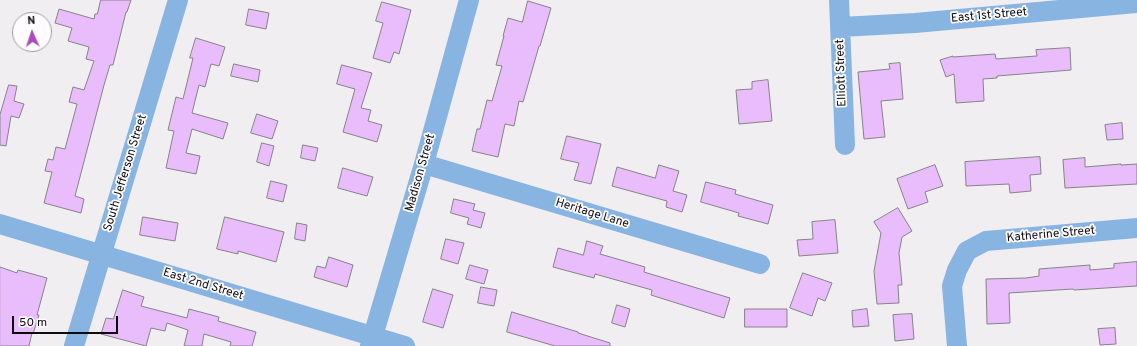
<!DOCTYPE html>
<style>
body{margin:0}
#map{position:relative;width:1137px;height:346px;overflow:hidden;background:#f1eef2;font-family:Overpass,sans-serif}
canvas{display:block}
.north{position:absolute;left:12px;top:12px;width:40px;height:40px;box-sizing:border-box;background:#fefcff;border:1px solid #9e9c9e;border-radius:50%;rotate:357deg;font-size:11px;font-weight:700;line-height:16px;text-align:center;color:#0d0c0d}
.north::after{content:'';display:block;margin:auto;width:14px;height:18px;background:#a94db8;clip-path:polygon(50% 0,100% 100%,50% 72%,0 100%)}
.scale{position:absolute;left:12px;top:316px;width:106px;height:18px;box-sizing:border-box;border:2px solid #0d0c0d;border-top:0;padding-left:5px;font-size:12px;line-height:14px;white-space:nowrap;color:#0d0c0d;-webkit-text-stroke:3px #fefcff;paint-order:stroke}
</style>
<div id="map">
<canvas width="1137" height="346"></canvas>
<div class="north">N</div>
<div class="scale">50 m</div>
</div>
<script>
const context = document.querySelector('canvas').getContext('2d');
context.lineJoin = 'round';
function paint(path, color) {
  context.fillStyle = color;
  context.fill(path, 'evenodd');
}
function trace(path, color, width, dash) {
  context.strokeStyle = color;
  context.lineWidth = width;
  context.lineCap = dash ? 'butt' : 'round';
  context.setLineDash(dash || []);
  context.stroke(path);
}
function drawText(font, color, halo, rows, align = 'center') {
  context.font = font + ' Overpass,sans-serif';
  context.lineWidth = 3.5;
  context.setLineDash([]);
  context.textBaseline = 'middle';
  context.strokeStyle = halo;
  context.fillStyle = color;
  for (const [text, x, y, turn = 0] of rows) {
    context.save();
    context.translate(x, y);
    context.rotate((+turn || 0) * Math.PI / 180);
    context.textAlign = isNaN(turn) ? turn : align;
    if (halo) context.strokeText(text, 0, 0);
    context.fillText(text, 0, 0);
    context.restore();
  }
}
const building = new Path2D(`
 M101 0H131L127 12H126L113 65H110L104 85 75 196 84 199 81 213 44 203 52 172 45 171 48 159 53 160 56 147 65 149 77 104 69 102 73 87 84 90 94 61 86 59 89 47 68 41 72 28 55 23 59 9 94 19 95 14H97Z
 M528 1 551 8 540 46H539L523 102 519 101 514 126 505 124 498 157 472 151 477 129H480L487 100 492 101 502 66 496 65 504 36H503L508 18 522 22Z
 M382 2 411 10 399 54 394 52 390 63 373 58 383 23 376 21Z
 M249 9 269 13 266 29 246 25Z
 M196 38 225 47 219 66 211 64 205 87 199 85 192 113 228 123 223 139 192 129 186 153 200 156 196 174 166 168 174 131 168 130 176 97 183 99 193 58H190Z
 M1070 48 1071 70 997 76V78L983 79 984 101 956 103 954 74 946 77 940 60 953 56V57L995 54 996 59 1037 56 1036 50Z
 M900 63 903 99 881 101 885 137 864 139 858 72 890 69 889 64Z
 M234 64 260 70 258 82 231 76Z
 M342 65 372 73 361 108 371 110 368 121 382 125 377 142 343 132 355 89 337 84Z
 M768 80 772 121 739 124 736 90 752 89V82Z
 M9 85 17 86 14 101 24 104 19 118 11 116 6 146 0 145V115Z
 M257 114 278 121 272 139 251 133Z
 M1122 123 1123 139 1107 140 1105 125Z
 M567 136 601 144 591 184 574 180 579 163 561 159Z
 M262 143 274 146 269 166 257 162Z
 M303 145 318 148 315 161 301 158Z
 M1040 157 1041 174 1030 175 1031 191 1010 193 1009 184 966 186 965 162Z
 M1085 158V167L1121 164V165L1137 164V184L1065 188 1063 160Z
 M659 165 679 171 673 191 687 195 682 212 666 207 667 201 612 186 617 167 655 178Z
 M935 165 943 186 925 192 928 202 908 209 897 179Z
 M343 168 373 177 367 196 338 188Z
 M271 181 287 185 283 202 267 198Z
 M706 182 736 190 735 194 773 205 768 224 738 216 739 213 701 202Z
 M454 199 475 204 473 210 485 213 481 228 467 224 469 218 451 213Z
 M898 208 912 231 902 237 899 253 902 285H898L899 303 877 304 874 271 881 233 874 222Z
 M143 217 178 223 175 241 140 235Z
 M225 217 284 232 276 262 238 251V254L217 249Z
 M835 220 838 253 799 256 797 240 813 239 812 222Z
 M297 223 307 225 305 241 295 239Z
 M446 239 464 243 458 264 441 259Z
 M587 241 603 246 600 254 645 267 644 272 730 298 724 318 651 295 652 290 595 274 594 278 553 267 558 248 583 255Z
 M329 257 353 265 347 287 314 277 317 266 325 268Z
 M1137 262V286L1074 290 1073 289 1009 293 1010 323 987 324 986 279 1026 278 1039 276V269L1090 265V270L1114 268V264Z
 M470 265 488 270 484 284 466 279Z
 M0 267 17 273 18 270 47 278 37 315H39L33 334 32 333 29 346H0Z
 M803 273 832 283 825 301 818 298 812 316 790 308Z
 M481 287 497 290 494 306 478 303Z
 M433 289 453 295 443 328 423 322Z
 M123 290 144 297 141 306 187 318 189 309 219 317 218 321 256 332 252 346H230L231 342 204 334 202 346H184L188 330 167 323 165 331 151 328 146 346 101 334 106 318 113 319Z
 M617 305 630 309 625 327 612 323Z
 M745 309H787V327H745Z
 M867 309 869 326 853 327 852 311Z
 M512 312 578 332V333L610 343V346H555L507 332Z
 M912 314 914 339 895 341 893 315Z
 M1115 328 1116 344 1100 345 1098 329Z`);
const minor = new Path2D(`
 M839 0 845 145
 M841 27 915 23 1137 3
 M424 164 760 264
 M0 224 405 346
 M74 346 178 0
 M370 346 424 164 469 0
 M957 346 952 286 957 270 967 251 986 241 1137 228`);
const streetNames = [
 ["East 1st Street",989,16,-5],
 ["Elliott Street",842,73,-92],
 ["South Jefferson Street",126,173,-73],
 ["Madison Street",421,173,-74],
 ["Heritage Lane",592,214,17],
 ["Katherine Street",1051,235,-5],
 ["East 2nd Street",203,285,17]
];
paint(building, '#e9bcfb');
trace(building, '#858387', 1);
trace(minor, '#88b4e2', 20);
drawText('12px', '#0d0c0d', '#fefcff', streetNames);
</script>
